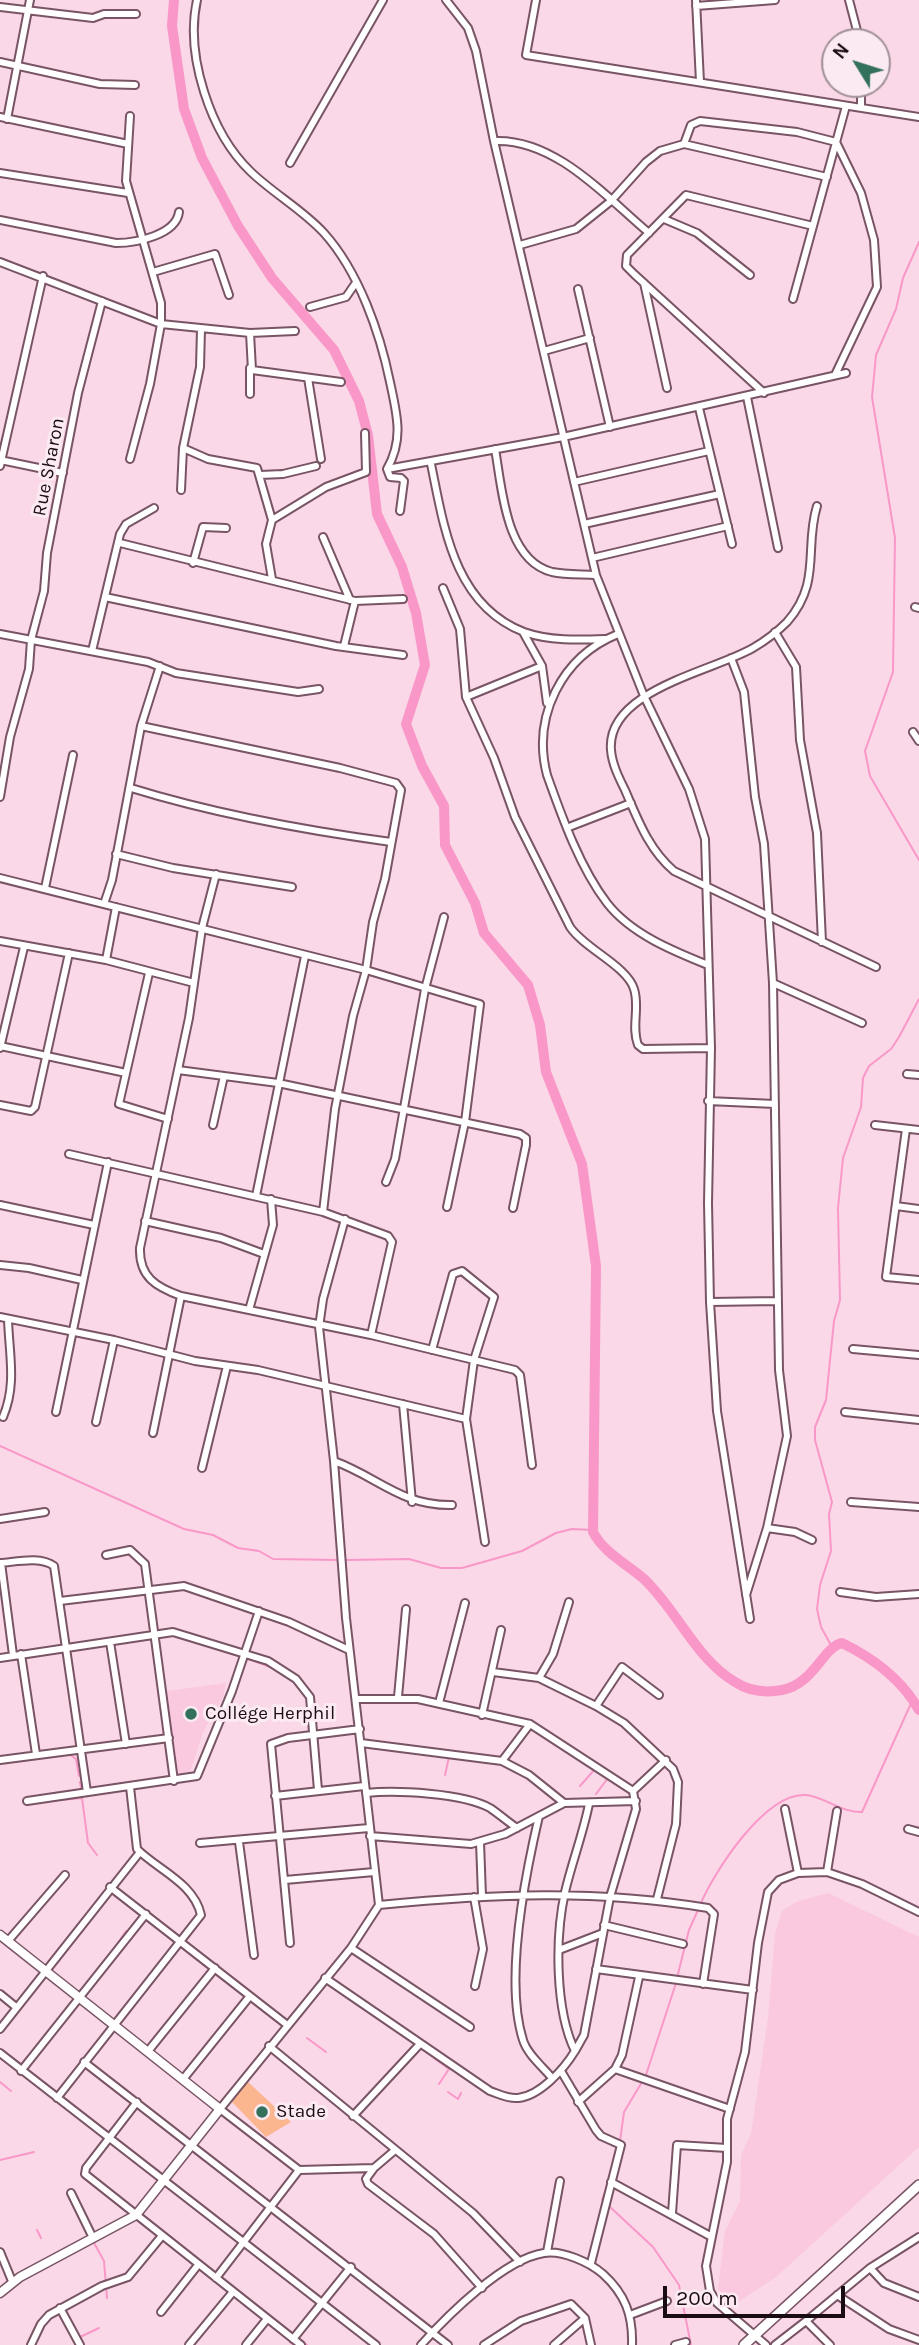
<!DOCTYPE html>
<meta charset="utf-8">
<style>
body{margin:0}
#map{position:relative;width:919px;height:2345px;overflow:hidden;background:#fad8e7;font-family:Karla,sans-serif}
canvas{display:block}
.north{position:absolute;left:821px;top:28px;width:70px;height:70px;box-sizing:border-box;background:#fceaf2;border:2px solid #a29199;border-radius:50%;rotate:308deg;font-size:19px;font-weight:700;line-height:28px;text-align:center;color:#1a0c13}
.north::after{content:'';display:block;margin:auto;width:24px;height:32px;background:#34715d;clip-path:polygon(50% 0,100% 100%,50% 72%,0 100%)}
.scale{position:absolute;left:663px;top:2286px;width:182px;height:32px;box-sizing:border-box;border:4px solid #1a0c13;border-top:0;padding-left:9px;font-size:21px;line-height:24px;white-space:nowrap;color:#1a0c13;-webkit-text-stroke:5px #fceaf2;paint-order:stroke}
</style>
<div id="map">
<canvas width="919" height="2345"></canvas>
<div class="north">N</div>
<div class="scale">200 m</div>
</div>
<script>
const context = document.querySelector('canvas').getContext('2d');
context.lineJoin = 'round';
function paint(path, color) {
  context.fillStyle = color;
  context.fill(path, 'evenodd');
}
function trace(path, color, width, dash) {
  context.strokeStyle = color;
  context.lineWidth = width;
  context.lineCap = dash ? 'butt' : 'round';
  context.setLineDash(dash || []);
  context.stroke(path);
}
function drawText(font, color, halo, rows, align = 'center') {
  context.font = font + ' Karla,sans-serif';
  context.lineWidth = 6;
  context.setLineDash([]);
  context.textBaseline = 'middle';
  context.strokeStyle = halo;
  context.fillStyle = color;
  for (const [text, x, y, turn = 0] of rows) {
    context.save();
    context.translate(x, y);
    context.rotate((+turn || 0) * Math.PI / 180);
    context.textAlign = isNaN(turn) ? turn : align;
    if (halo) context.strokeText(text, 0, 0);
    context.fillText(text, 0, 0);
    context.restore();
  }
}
const built = new Path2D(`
 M226 1683 223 1697 203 1732 189 1776 178 1777 167 1691Z
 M828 1893 919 1937V2147L776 2277 732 2306 718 2288 725 2231 740 2201 741 2155 751 2134 768 2018 775 1934 782 1911 796 1902Z`);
const green = new Path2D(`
 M247 2081 291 2122 266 2137 231 2101Z`);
const stream = new Path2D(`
 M919 242 903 278 896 309 876 355 872 397 895 538 893 672 865 751 870 776 919 860
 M0 1446 184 1529 213 1535 238 1548 259 1551 273 1559 339 1560
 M345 1560 409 1559 441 1568H462L522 1551 556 1533 572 1529 592 1530
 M158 1638 174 1635
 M832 1647 821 1627 817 1609 820 1585 831 1551 829 1514 832 1502 815 1440V1427L826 1400 834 1321 840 1300 838 1208 843 1158 861 1107 863 1078 869 1066 891 1049 899 1037 919 999
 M222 1650 240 1656
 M354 1657 356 1680
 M246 1658 273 1668
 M69 1754 76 1759 79 1776
 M20 1761 60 1755
 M445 1775 449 1757
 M80 1782 81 1788
 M580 1786 595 1769
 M596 1794 608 1778
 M61 1800 82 1798 88 1843 97 1855
 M50 1801 58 1800
 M700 1905C714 1872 765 1792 806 1795 825 1797 842 1813 862 1812L913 1699
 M114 1949 126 1931
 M677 1978 689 1930 698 1910
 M307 2038 326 2052
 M34 2050 37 2045
 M434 2058 449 2069 439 2084
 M22 2063 31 2053
 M645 2078 676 1983
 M0 2082 11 2091
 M448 2092 458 2099 461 2093
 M620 2141 624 2112 642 2082
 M191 2150 203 2160
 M0 2160 34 2152
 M605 2203 602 2200 607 2187
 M609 2206 653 2247 679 2285 691 2345
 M37 2230 41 2238
 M94 2243 104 2261 107 2298
 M273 2318 307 2345
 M66 2326 76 2345
 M80 2337 99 2328
 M290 2342 294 2345`);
const river = new Path2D(`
 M174 0 172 26 184 109 202 158 238 226 272 278 334 350 359 401 368 435 377 514 402 567 416 613 425 665 406 724 422 766 444 806 445 845 475 903 484 933 528 985 540 1025 546 1072 582 1164 596 1266 593 1532C604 1553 627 1564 644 1579 677 1610 696 1659 735 1682 749 1691 766 1693 782 1690 814 1684 823 1647 842 1643 873 1658 902 1680 919 1710`);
const minor = new Path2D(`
 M197 0C185 55 210 133 251 172 274 194 303 210 324 233 359 272 380 333 390 382 397 415 404 439 387 469L390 477 401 478 404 481 400 511
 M446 0 468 28 476 51 494 141 596 575 644 696 689 789 705 839 711 1048 708 1203 710 1302 717 1411 750 1619
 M536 0 526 55 919 117
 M696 0 700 82
 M849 0 860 42
 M696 6 775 0
 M0 7 93 18 104 14H136
 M0 62 100 84 135 85
 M861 108V84
 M0 117 128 144
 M7 119 30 0
 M494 141C555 138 606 197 649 233
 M684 144 691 125 700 121 797 132 836 142 861 193 874 240 877 287 835 375
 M290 163 383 0
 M0 173 128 193
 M664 219 697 233 750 275
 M0 220 116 243C136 243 176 235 179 212
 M520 245 576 229 611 201 646 162 660 151 684 144 827 177
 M0 262 161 324 250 333 295 331
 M153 272 215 254 229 295
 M644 283 667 388
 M578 289 610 427
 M793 299 846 106
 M310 307 346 297 355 284
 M201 329 200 367 183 448 208 459 257 468 272 520
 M250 333 252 370 341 382
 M544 351 590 338
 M250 368V394
 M308 378 321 459
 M764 393 634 274 626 266 627 255 686 195 813 226
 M747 397 778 548
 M699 408 732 544
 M495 449C502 487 505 560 552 572 566 575 582 574 596 575
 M130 459 150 384 161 324V303L126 181 130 116
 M0 460 63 473
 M431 464C444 527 454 605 524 632 549 641 578 640 605 639
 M0 466 43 276
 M387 469 563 437 846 373
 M260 475 283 474 316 466
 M574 482 709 451
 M181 490 183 448
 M817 506C804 548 822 582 787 622 777 632 765 641 753 648 714 671 606 690 611 750 612 764 619 778 625 790 638 820 649 850 674 871L876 967
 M584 524 720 494
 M323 537 350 600
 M120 543 355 601 403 599
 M592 558 728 526
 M193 563 203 527 226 528
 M272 579 266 544 272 520 326 487 366 472 365 433
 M443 588 460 629 466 697 494 758 515 817 570 927C585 949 627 966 634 989 640 1007 631 1027 638 1045L643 1049 711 1048
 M105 597 336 646 403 655
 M915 607 919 608
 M523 632 542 666 547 703
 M775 632 796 667 800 740 817 833 822 942
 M0 634 148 662 176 673 298 692 319 689
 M618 634C561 657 532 717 547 775 562 817 580 868 607 903 631 934 673 951 708 965
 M344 646 355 601
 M92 651 120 534 126 524 154 508
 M731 658 744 692 755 797 764 844 773 983 779 1370 787 1436 767 1528 746 1595
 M466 697 542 666
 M141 726 340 768 396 783 401 790 385 879 373 922 366 970 353 1016 335 1109 323 1212
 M913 732 919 741
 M131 788C215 814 303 830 391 842
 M0 797 10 737 29 669 31 640 44 591 47 553 78 393 102 301
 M569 827 631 803
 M116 854 173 868 292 887
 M216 874 202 928 189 1018 140 1248C139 1277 156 1287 181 1296L371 1335 515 1370 520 1375 532 1465
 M0 878 366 970 480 1004 465 1122 447 1207
 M45 888 73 755
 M104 904 112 880 141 726 160 666
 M0 941 106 960 194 983
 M106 960 116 907
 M149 973 119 1104 168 1119
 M773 983 862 1023
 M0 1046 126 1073
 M0 1048 24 947
 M178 1070 278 1083 520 1134 526 1138V1145L513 1208
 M907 1074 919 1075
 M708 1101 775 1104
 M0 1105 31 1111 35 1107 69 953
 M213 1125 224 1076
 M875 1125 919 1130
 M906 1129 886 1277 919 1280
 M69 1154 323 1212 388 1236 392 1242 371 1335
 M386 1182 395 1159 425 989 444 917
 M256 1196 305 956
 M0 1205 94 1225
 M896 1206 919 1209
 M345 1219 323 1299 319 1327 334 1461 346 1618 379 1905 351 1948 220 2109 299 2170 374 2168 394 2151
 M145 1221 221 1238 264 1254
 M0 1265 29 1268 82 1280
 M710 1302 777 1301
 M249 1310 273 1225 271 1199
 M0 1317 114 1340 195 1361 258 1370 466 1419
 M853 1349 919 1355
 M432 1350 453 1274 462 1271 494 1297 474 1360 466 1419 485 1542
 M403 1404 412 1502
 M56 1412 108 1162
 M845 1412 919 1420
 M3 1417C17 1384 9 1354 8 1319
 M96 1422 114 1340
 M153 1433 181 1296
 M334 1461C378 1477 401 1506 452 1505
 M202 1468 227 1366
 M851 1502 919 1507
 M0 1519 45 1512
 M767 1528 795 1532 812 1540
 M106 1555 130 1550 145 1564 174 1781
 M0 1563C16 1562 40 1556 54 1566L87 1792
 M1 1563 13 1655
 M840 1592 876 1597 919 1594
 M60 1601 184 1586 289 1622 349 1650
 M110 1642 126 1744
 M21 1654 36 1754
 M0 1658 173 1632 268 1661 296 1679 310 1697 318 1790
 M493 1672 539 1678 596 1706 624 1723 673 1769 678 1782 676 1824 657 1899
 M539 1678 553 1654 569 1602
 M398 1697 406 1609
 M357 1699H418L530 1724 633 1791 636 1809 610 1897 584 2035 575 2051
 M439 1703 465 1603
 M596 1706 622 1667 659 1695
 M482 1715 501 1630
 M361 1743 502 1761 529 1775 564 1803
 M0 1760 169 1738
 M502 1761 530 1724
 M633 1791 666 1760
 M366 1793C396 1790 463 1793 490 1808 499 1814 508 1822 517 1828
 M275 1796 364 1786
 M27 1801 197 1776 232 1691 259 1611
 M785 1809 798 1873
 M539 1816C525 1876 504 1980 523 2040 527 2054 543 2067 552 2078
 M908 1829 919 1832
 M370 1836 471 1844 505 1834 564 1803 636 1801
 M239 1842 254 1955
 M480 1842 482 1896
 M200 1843 369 1828
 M827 1872 837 1811
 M285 1880 374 1872
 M110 1887 286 2024
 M474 1897 483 1949 475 1986
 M379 1905C493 1894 594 1889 708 1908L714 1914 703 1984
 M604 1925 683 1944
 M8 1941 65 1875
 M290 1943 271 1744 288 1738 360 1729
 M351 1948 470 2027
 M559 1950 603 1933
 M596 1969 753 1990
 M325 1978 490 2091C499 2094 508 2099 518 2098 540 2096 564 2069 575 2051 555 2010 555 1937 565 1892 572 1862 583 1834 589 1804
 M0 1994 16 2007
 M0 2029 140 1852
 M269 2046 473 2213 520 2262
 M149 2050 215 1968
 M0 2053 376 2345
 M84 2062 448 2345
 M615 2069 730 2109
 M21 2071 146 1914
 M561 2071 596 2130 601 2136 621 2145 591 2263
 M184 2078 250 1996
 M57 2098 201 1915C194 1883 158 1870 137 1849L130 1787
 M137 2102 86 2168 85 2174 301 2345
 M578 2102 615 2069 622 2055 639 1977
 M353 2116 419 2045
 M374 2168 366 2179 368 2184 434 2234 482 2288
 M611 2182 710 2236
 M71 2193 93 2238
 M672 2213 677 2145 727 2148
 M0 2252 12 2281
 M547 2252 560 2181
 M870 2268 884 2283 919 2297
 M216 2278 299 2170
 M837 2295 889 2329 919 2340
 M60 2308 80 2345
 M161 2312 198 2265
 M630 2315 667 2301
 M806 2321 870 2268 919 2237
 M293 2339 351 2267
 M31 2345 41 2324 49 2315 102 2286 128 2277 161 2237
 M189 2345 232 2293
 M246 2345 267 2319
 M421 2345C447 2316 504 2259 544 2253 562 2250 589 2262 603 2274 625 2294 633 2315 632 2345
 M484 2345 521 2321 571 2304 585 2318 591 2345
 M554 2345 585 2318
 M675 2345 686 2342
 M766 2345 717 2303 710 2291 706 2266 727 2162V2119L745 2052 758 1943 768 1892 779 1880 798 1873 827 1872 862 1884 919 1912
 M775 2345 806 2321 830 2345`);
const major = new Path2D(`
 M0 1935 220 2109 136 2215 20 2277 0 2293`);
const highway = new Path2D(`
 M744 2345 919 2185`);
const markers = [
 [191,1714,7,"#34715d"],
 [262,2112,7,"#34715d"]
];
const streetNames = [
 ["Rue Sharon",49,467,-79]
];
const poiNames = [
 ["Collége Herphil",205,1714],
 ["Stade",276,2112]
];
paint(built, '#fac8df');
paint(green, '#fbb58f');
trace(stream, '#f998c8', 2);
trace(river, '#f998c8', 10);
trace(minor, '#785465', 10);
trace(major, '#785465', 11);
trace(highway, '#785465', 12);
trace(minor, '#fff', 6);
trace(major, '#fff', 8);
trace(highway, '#fff', 9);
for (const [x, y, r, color] of markers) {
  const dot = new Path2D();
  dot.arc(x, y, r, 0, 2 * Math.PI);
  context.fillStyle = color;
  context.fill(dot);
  trace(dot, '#fceaf2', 2.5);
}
drawText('19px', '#1a0c13', '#fceaf2', streetNames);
drawText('19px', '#1a0c13', '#fceaf2', poiNames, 'left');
</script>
